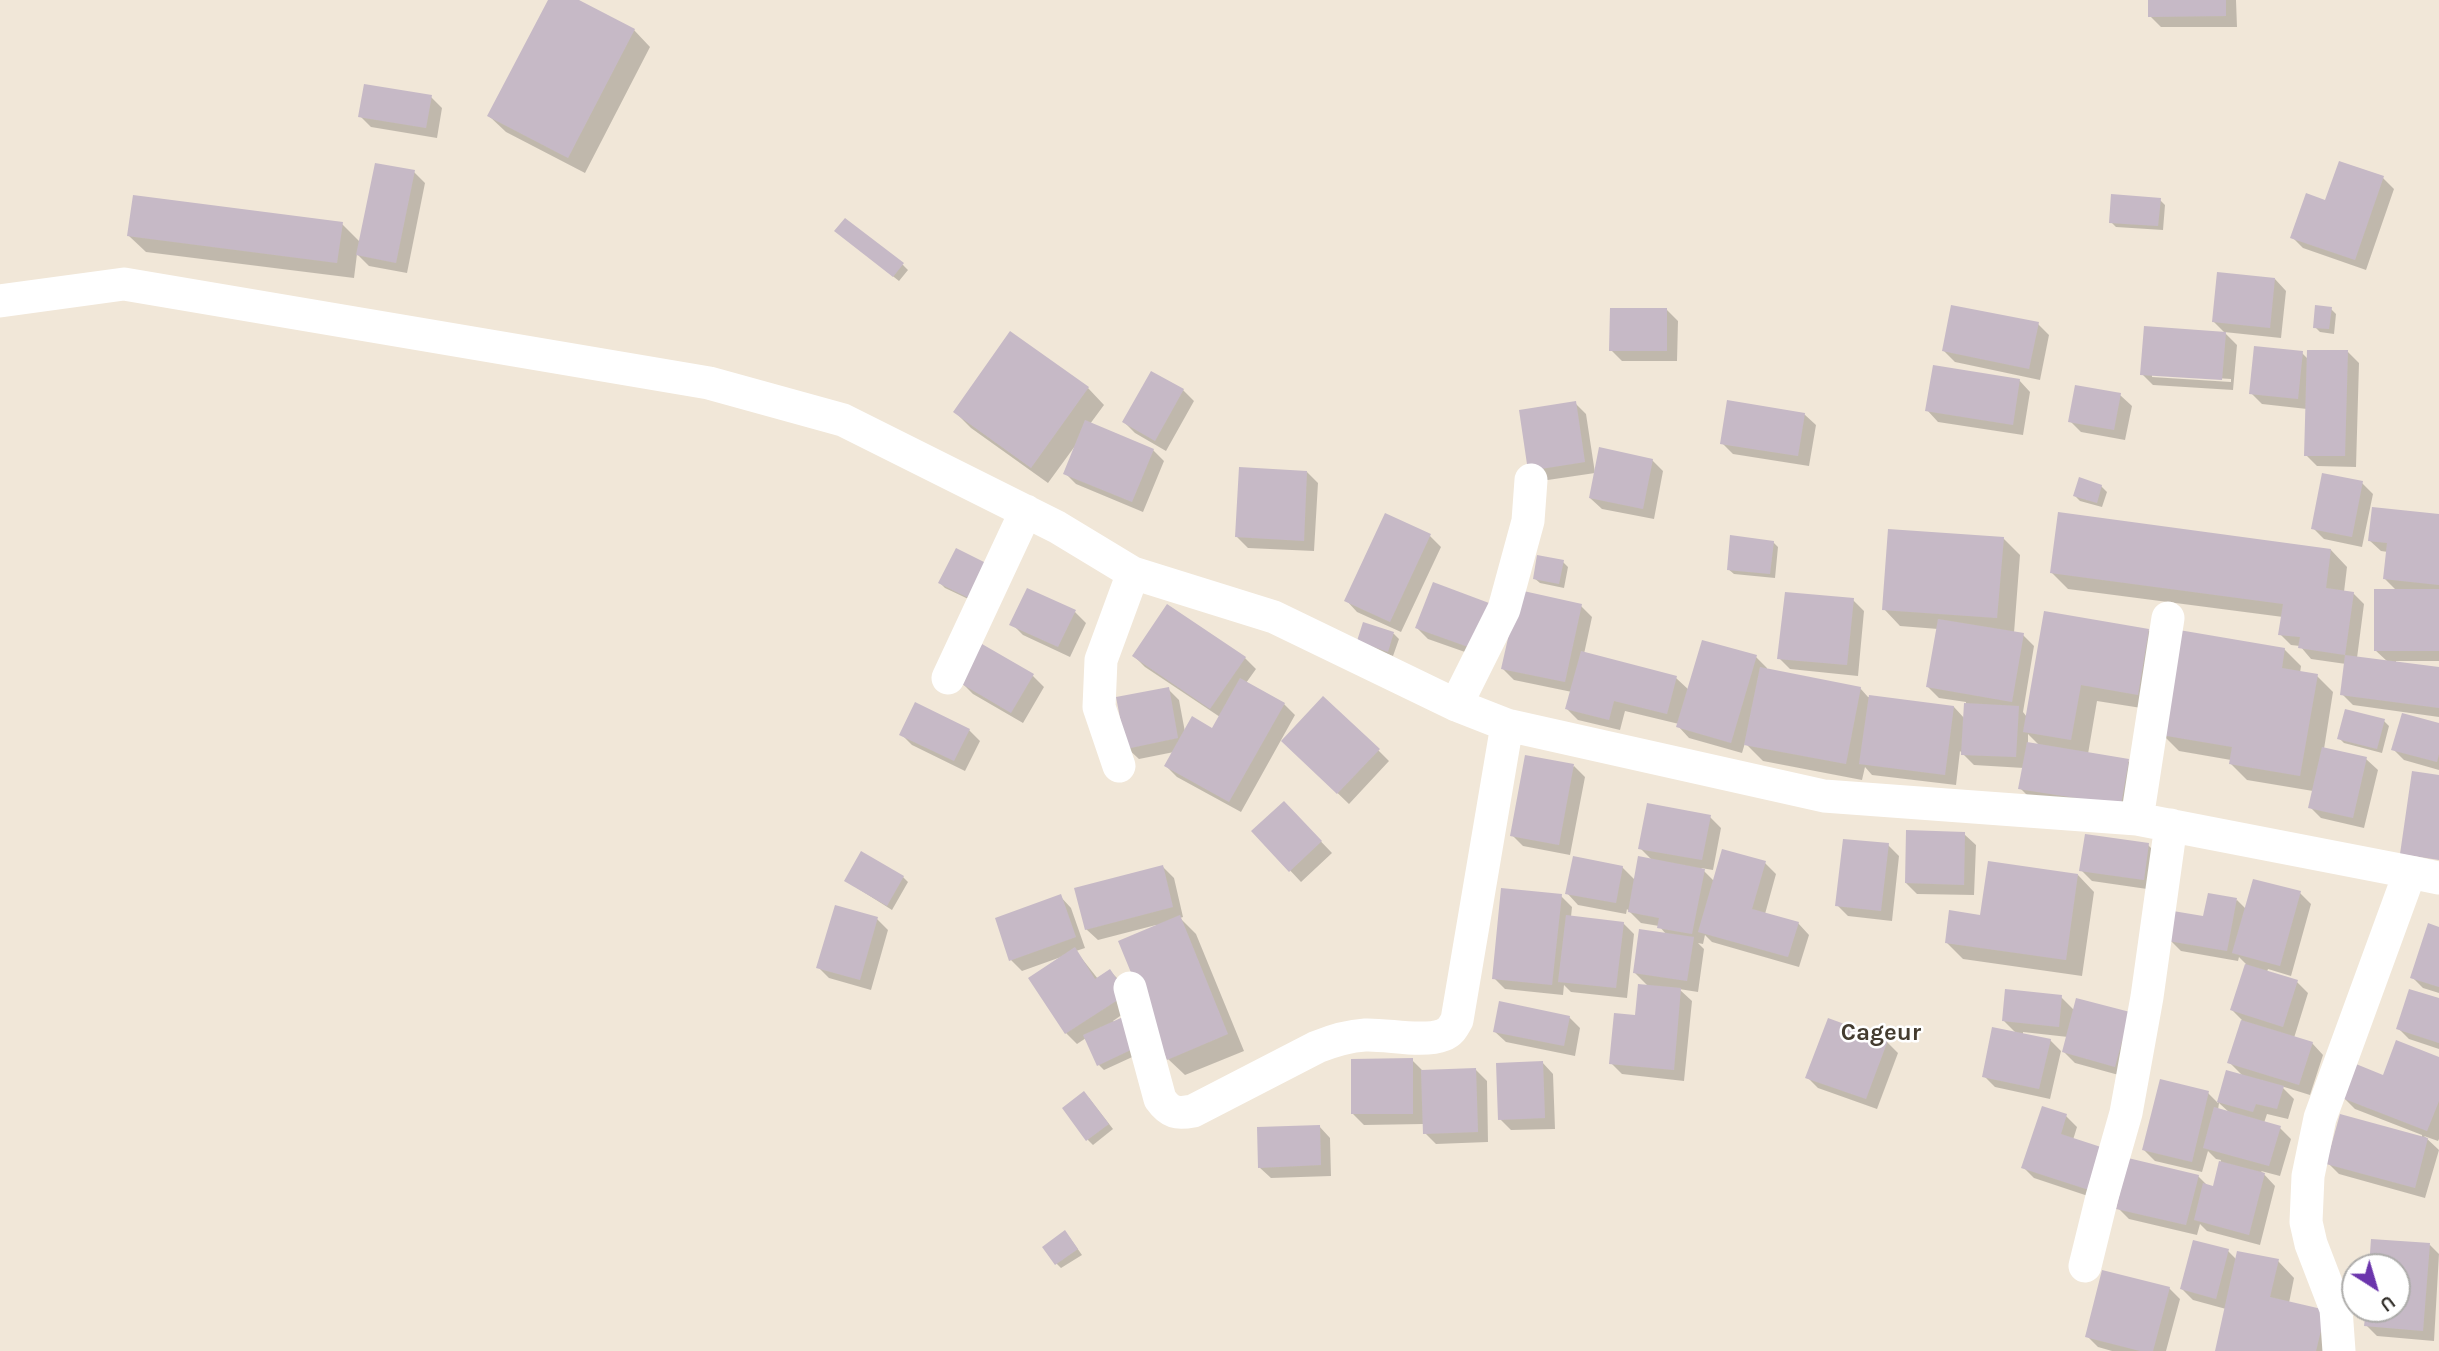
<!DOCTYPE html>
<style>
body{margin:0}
#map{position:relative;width:2439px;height:1351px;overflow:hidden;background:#f1e7d8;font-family:Karla,sans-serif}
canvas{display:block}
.north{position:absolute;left:2341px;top:1253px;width:70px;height:70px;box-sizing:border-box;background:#fff;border:2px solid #adacaa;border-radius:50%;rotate:143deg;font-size:19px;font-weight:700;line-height:28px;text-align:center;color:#332f2a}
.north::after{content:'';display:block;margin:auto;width:24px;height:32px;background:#6b35ac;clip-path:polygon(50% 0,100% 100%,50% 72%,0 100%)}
</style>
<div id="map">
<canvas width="2439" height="1351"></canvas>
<div class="north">U</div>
</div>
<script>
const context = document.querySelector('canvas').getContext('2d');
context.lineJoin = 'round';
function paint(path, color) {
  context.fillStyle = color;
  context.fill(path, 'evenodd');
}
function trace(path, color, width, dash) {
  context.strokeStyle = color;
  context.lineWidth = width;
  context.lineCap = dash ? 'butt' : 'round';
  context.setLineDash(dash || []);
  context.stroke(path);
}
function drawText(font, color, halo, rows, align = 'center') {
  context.font = font + ' Karla,sans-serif';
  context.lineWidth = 5;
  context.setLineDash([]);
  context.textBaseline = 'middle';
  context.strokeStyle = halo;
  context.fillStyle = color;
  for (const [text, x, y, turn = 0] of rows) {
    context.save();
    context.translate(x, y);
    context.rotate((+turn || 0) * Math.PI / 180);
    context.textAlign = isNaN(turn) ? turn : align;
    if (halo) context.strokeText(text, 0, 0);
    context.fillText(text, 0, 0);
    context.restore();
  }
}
const shadow = new Path2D(`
 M550 0H575L634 30 650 47 585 173 506 132 489 116Z
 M2150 0H2236L2237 27H2161L2150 16Z
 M431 97 442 108 437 138 371 127 360 116Z
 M414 172 425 183 407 273 369 266 357 254 354 278 146 252 129 236 342 224 360 242Z
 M2383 178 2394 189 2366 270 2303 248 2292 237 2326 203Z
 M2160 200 2165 205 2163 230 2116 227 2111 222Z
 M842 236 903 265 908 270 899 281Z
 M2275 279 2286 291 2281 338 2224 332 2213 321Z
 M2331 309 2336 314 2334 334 2320 332 2315 327Z
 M1667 310 1678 321 1677 361H1622L1611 350Z
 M2038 324 2049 335 2040 380 1955 362 1944 351Z
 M2225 333 2237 345 2233 390 2153 385 2142 374ZM2152 374 2231 379V382L2152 377Z
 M2348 352 2359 363 2356 467 2317 466 2306 455 2307 409 2262 404 2251 393 2302 353 2308 359Z
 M2019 380 2030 392 2023 435 1938 422 1927 410Z
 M1088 388 1104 405 1090 424 1153 450 1164 461 1143 512 1076 484 1065 473 1075 446 1048 483 971 428 955 412Z
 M1183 390 1194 401 1166 451 1135 433 1124 422Z
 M2120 395 2132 406 2125 440 2081 432 2070 421Z
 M1575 403 1586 414 1595 473 1541 481 1530 470Z
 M1804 414 1816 425 1809 466 1733 454 1722 443Z
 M1652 460 1663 471 1654 519 1602 509 1590 498Z
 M1307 472 1318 483 1314 551 1248 548 1237 537Z
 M2362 483 2373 494 2362 547 2324 539 2313 528Z
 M2101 486 2107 492 2102 507 2080 501 2075 496Z
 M1386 515 1430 536 1441 547 1401 632 1357 612 1346 600Z
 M2439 516V661H2396V663L2439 669V717L2353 705 2342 694 2346 664 2311 659 2300 646 2291 645 2280 634 2283 617 2068 589 2051 572 2331 550 2347 567 2344 592 2353 593 2364 604 2357 658 2388 662 2375 650 2397 591 2385 579 2388 552 2381 551 2369 540Z
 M2003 538 2020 555 2014 633 2023 635 2034 646 2023 712 2027 717 2148 630 2165 647 2154 710 2097 701 2088 754 2128 761 2139 772 2131 816 2031 799 2020 788 2024 768 1974 765 1960 751 1956 785 1872 775 1865 767 1862 780 1763 761 1745 743 1742 753 1689 738 1678 726 1679 724 1625 711 1620 730 1578 720 1567 709 1572 692 1514 680 1503 669 1581 606 1592 617 1584 654 1676 678 1689 690 1756 657 1767 668V670L1860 688 1868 697 1954 707 1965 719 1966 702 1939 698 1928 687 1938 629 1900 626 1884 609ZM2028 734 2040 746 2028 744Z
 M1773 542 1778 547 1775 578 1734 574 1728 569Z
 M956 550 981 605 945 588 940 583Z
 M1563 562 1568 567 1564 588 1540 583 1534 578Z
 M1853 600 1864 611 1858 676 1790 669 1779 658Z
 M1488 604 1482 658 1428 639 1417 628Z
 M1075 612 1086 623 1070 657 1023 635 1012 624Z
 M1364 624 1394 634 1399 639 1393 656 1364 646Z
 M2284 649 2301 666 2300 673 2317 676 2333 692 2324 749 2366 759 2378 770 2364 828 2321 818 2310 807 2313 791 2247 780 2231 764V760L2179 751 2162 734Z
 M1134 656 1245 658 1256 669 1246 683 1284 704 1295 715 1241 812 1177 777 1166 766 1174 752 1139 759 1127 748 1168 689 1179 700 1185 732 1213 731 1220 717 1145 667Z
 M1033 676 1044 687 1023 723 973 694 962 683Z
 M2384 721 2389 726 2382 753 2344 743 2339 738Z
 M2439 725V770L2404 760 2393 749Z
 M969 730 980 741 965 771 912 745 901 734Z
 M1283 741 1378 750 1389 761 1349 804Z
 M1574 766 1585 777 1570 855 1523 846 1512 835Z
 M1284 803 1332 853 1301 882 1253 831Z
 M1710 817 1721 828 1713 870 1701 868 1715 882 1765 863 1776 874 1765 914 1798 923 1809 935 1799 967 1712 942 1705 935 1703 944 1698 943 1704 949 1698 992 1679 989 1692 1001 1684 1081 1622 1074 1611 1063 1636 1017 1649 987 1635 973 1666 934 1659 926 1641 923 1627 909 1626 914 1578 905 1567 893 1622 867 1636 881 1653 861 1640 848Z
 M1964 834 1976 845 1974 895 1917 894 1906 883Z
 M1888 845 1899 856 1892 921 1848 916 1837 905Z
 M2148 845 2159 856 2154 890 2092 881 2081 870Z
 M1163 867 1174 878 1183 917 1180 918 1196 934 1244 1051 1185 1075 1168 1059 1156 925 1098 940 1086 929Z
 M2078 875 2094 892 2082 976 1963 959 1946 942Z
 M903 877 908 882 892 910 846 881Z
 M2300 893 2311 904 2291 976 2268 969 2267 972 2297 982 2308 993 2294 1038 2312 1043 2323 1055 2310 1095 2281 1086 2294 1099 2288 1119 2267 1114 2264 1123 2280 1128 2291 1139 2280 1176 2261 1171 2275 1186 2260 1245 2207 1231 2200 1224 2197 1235 2129 1219 2118 1208 2198 1176 2208 1186 2214 1188 2221 1160 2216 1159 2208 1151 2202 1172 2155 1161 2144 1150 2208 1093 2218 1103 2227 1072 2244 1077 2229 1062 2242 1020 2232 1010 2246 964 2239 957 2238 961 2181 951 2170 940 2237 900 2247 910ZM2219 1103 2231 1114 2218 1110Z
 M1060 896 1071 908 1085 948 1076 951 1098 979 1110 971 1121 982 1136 1005 1113 1021 1141 1053 1104 1070 1099 1065 1086 1038 1077 1044 1066 1033 1031 978 1061 957 1022 971 1011 960Z
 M1561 896 1572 907 1571 917 1623 923 1634 934 1627 998 1571 992 1564 985 1563 995 1505 989 1494 978Z
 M877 919 888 930 871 990 829 978 818 967Z
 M2439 928V993L2423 988 2412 977Z
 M2061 997 2074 1010 2129 1014 2126 1077 2075 1063 2064 1052 2068 1037 2023 1032V1035L2050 1040 2061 1051 2050 1099 1995 1087 1984 1076 2017 1034 2003 1020Z
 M2439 1000V1049L2409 1039 2398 1028Z
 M1569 1017 1580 1028 1575 1056 1506 1042 1494 1031Z
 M1887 1042 1898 1053 1877 1109 1818 1088 1807 1077Z
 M2439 1059V1139L2438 1141 2424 1136 2439 1150 2425 1198 2339 1174 2328 1163 2422 1138V1135L2355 1109 2344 1098 2384 1077Z
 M1412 1060 1424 1072 1476 1070 1487 1081 1488 1142 1436 1144 1425 1133 1424 1124 1364 1125 1353 1114Z
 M1542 1062 1553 1074 1555 1129 1511 1130 1500 1119Z
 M1089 1098 1113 1129 1093 1145 1088 1140Z
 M2066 1116 2077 1127 2073 1140 2100 1200 2034 1178 2023 1167Z
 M1319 1126 1330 1138 1331 1176 1271 1178 1259 1167Z
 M1070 1238 1082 1255 1061 1268 1056 1263Z
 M2430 1245 2439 1254 2434 1341 2377 1336 2366 1325 2367 1309H2397V1267H2371Z
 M2228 1251 2237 1260 2278 1261 2294 1278 2289 1303 2325 1311 2336 1351H2217L2226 1309 2193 1300 2182 1289Z
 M2169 1288 2180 1299 2166 1351H2112L2098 1347 2087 1336Z`);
const building = new Path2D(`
 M548 0H579L635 29 568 158 487 116Z
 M2148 0H2226V16L2148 17Z
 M364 84 432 95 426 128 358 117Z
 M2339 161 2384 176 2355 260 2290 238 2306 193 2325 200Z
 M375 163 415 170 396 263 356 255Z
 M2111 194 2161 198 2158 226 2109 223Z
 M133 195 343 222 337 263 127 236Z
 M845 218 904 263 893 277 834 231Z
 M2217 272 2275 278 2270 328 2212 322Z
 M1951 305 2039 322 2029 369 1942 351Z
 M2315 305 2332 307 2329 329 2313 328Z
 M1610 308H1667V351H1609Z
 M2144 326 2226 332 2222 380 2140 375Z
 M1010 331 1089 387 1031 468 953 412Z
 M2254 346 2303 351 2298 399 2249 394Z
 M2307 350H2348L2345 456H2304Z
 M1933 365 2020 379 2013 425 1925 411Z
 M1151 371 1184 389 1155 441 1122 422Z
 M2075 385 2121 393 2114 430 2068 422Z
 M1727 400 1805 413 1798 456 1720 444Z
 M1576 401 1585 462 1528 471 1519 410Z
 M1085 420 1154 449 1132 502 1063 474Z
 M1599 447 1653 459 1643 509 1589 498Z
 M1239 467 1307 471 1304 541 1235 537Z
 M2322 473 2363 481 2352 537 2311 529Z
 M2079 477 2102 485 2097 503 2073 496Z
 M2372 507 2439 514V585L2383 579 2387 543 2368 541Z
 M2058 512 2331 549 2326 588 2354 592 2345 655 2298 648 2300 637 2278 635 2283 604 2050 573Z
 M1385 513 1431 534 1390 622 1344 601Z
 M1888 529 2004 537 1997 618 1882 610Z
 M1730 535 1774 541 1770 574 1727 570Z
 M956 548 992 566 975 601 938 583Z
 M1537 555 1564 560 1559 584 1533 579Z
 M1433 582 1489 603 1471 648 1415 628Z
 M1027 588 1076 610 1058 647 1009 625Z
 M2374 589H2439V651H2374Z
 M1519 590 1582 604 1565 682 1501 669Z
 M1785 592 1854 598 1847 665 1777 659Z
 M1167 604 1246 657 1210 709 1132 656Z
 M2044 611 2149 629 2138 695 2081 685 2071 740 2023 732Z
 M1938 619 2024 633 2012 702 1926 687Z
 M1363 622 1394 632 1388 652 1357 641Z
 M2179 630 2285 648 2282 668 2318 674 2300 776 2229 764 2232 747 2161 735Z
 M1702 640 1757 655 1731 743 1676 727Z
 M982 644 1034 674 1011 713 960 683Z
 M1581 651 1677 676 1667 714 1614 701 1609 720 1565 709Z
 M2345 655 2439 667V708L2340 695Z
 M1760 667 1861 687 1846 764 1744 745Z
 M1240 678 1285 703 1229 802 1164 766 1192 716 1212 728Z
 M1169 687 1178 738 1126 749 1116 697Z
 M1869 695 1954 706 1945 775 1859 764Z
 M1323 696 1380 749 1337 794 1281 741Z
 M915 702 970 729 954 761 899 735Z
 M1964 703 2019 706 2016 757 1961 755Z
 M2345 709 2385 719 2377 749 2337 739Z
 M2402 713 2439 723V754L2437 762 2391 750Z
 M2027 742 2129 759 2121 805 2018 789Z
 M2322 747 2367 757 2353 818 2308 808Z
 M1525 755 1574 764 1559 845 1510 836Z
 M2412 771 2439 775V860L2400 854Z
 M1284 801 1322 841 1289 872 1251 831Z
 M1647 803 1711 815 1702 860 1638 849Z
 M1906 830 1965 832 1964 885 1905 883Z
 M2085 834 2149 843 2144 880 2079 871Z
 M1843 839 1889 843 1881 911 1835 906Z
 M1722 849 1766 861 1752 909 1799 922 1788 957 1698 932Z
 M861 851 904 876 887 906 844 881Z
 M1573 856 1623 866 1616 903 1565 894Z
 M1638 856 1705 869 1692 934 1657 928 1659 918 1628 912Z
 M1988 861 2078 874 2066 960 1945 943 1949 910 1980 915Z
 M1163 865 1173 907 1085 930 1074 888Z
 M2253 879 2301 891 2280 966 2232 953Z
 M1501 888 1562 894 1552 985 1492 979Z
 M2208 893 2237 898 2227 951 2168 941 2173 911 2203 916Z
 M1061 894 1076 937 1009 961 995 918Z
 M835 905 878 917 860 980 816 968Z
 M1180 915 1228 1034 1167 1060 1118 941Z
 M1566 915 1624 922 1616 988 1558 982Z
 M2428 923 2439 927V987L2410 978Z
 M1639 929 1694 937 1687 981 1633 973Z
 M1075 947 1095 979 1110 969 1127 994 1065 1034 1028 978Z
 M2245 964 2298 980 2283 1027 2230 1010Z
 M1638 984 1681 988 1674 1070 1609 1064 1614 1013 1635 1015Z
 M2005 989 2062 995 2059 1027 2002 1021Z
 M2409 989 2439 998V1043L2396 1029Z
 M2076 998 2130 1012 2115 1067 2062 1052Z
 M1499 1001 1570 1016 1564 1046 1493 1032Z
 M1123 1017 1137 1047 1097 1066 1083 1035Z
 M1828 1018 1888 1040 1866 1099 1805 1078Z
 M2241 1020 2313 1042 2299 1085 2227 1063Z
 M1992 1027 2051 1039 2039 1089 1982 1077Z
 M2396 1040 2439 1057V1101L2427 1131 2342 1098 2356 1064 2383 1075Z
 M1413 1058V1114H1351V1059Z
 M1543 1061 1545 1118 1498 1120 1496 1063Z
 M1476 1068 1478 1132 1423 1134 1421 1070Z
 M2226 1070 2284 1086 2277 1109 2256 1104 2253 1112 2217 1102Z
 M2160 1079 2209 1091 2192 1162 2142 1150Z
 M1084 1091 1109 1124 1086 1141 1062 1108Z
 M2042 1106 2067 1114 2061 1134 2104 1148 2089 1190 2021 1168Z
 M2214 1107 2281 1126 2269 1166 2203 1148Z
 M2340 1114 2428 1138 2415 1188 2326 1164Z
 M1320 1125 1321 1165 1258 1168 1257 1127Z
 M2128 1158 2199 1175 2186 1225 2116 1209Z
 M2219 1161 2265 1173 2249 1235 2194 1220 2203 1183 2213 1186Z
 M1065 1230 1078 1249 1055 1265 1042 1247Z
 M2371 1239 2430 1243 2423 1331 2364 1326 2366 1309H2397V1267H2369Z
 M2193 1240 2229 1249 2216 1299 2180 1289Z
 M2237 1251 2279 1259 2270 1297 2326 1310 2316 1351H2215Z
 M2102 1270 2170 1287 2153 1351H2140L2085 1337Z`);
const street = new Path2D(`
 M0 301 124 284 709 383 843 420 1057 527 1133 573 1274 617 1456 705 1507 725 1824 796 2137 819 2410 872
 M948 678 1026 511
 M1456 705 1504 609 1528 521 1531 480
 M1119 766 1099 707 1101 660 1133 573
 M2137 819 2168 618
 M1130 988 1160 1099C1170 1113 1177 1114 1193 1111L1317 1047C1332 1041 1349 1036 1365 1035 1387 1034 1423 1043 1443 1035 1451 1032 1453 1027 1457 1020L1507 725
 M2085 1266 2102 1197 2126 1113 2147 997 2171 825
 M2339 1351 2336 1309 2311 1244 2306 1222 2308 1176 2320 1118 2410 872 2439 878`);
const quarterNames = [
 ["Cageur",1881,1033]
];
paint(shadow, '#0003');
paint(building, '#c6b9c6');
trace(street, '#fff', 33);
drawText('bold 24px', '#443c30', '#fff', quarterNames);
</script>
